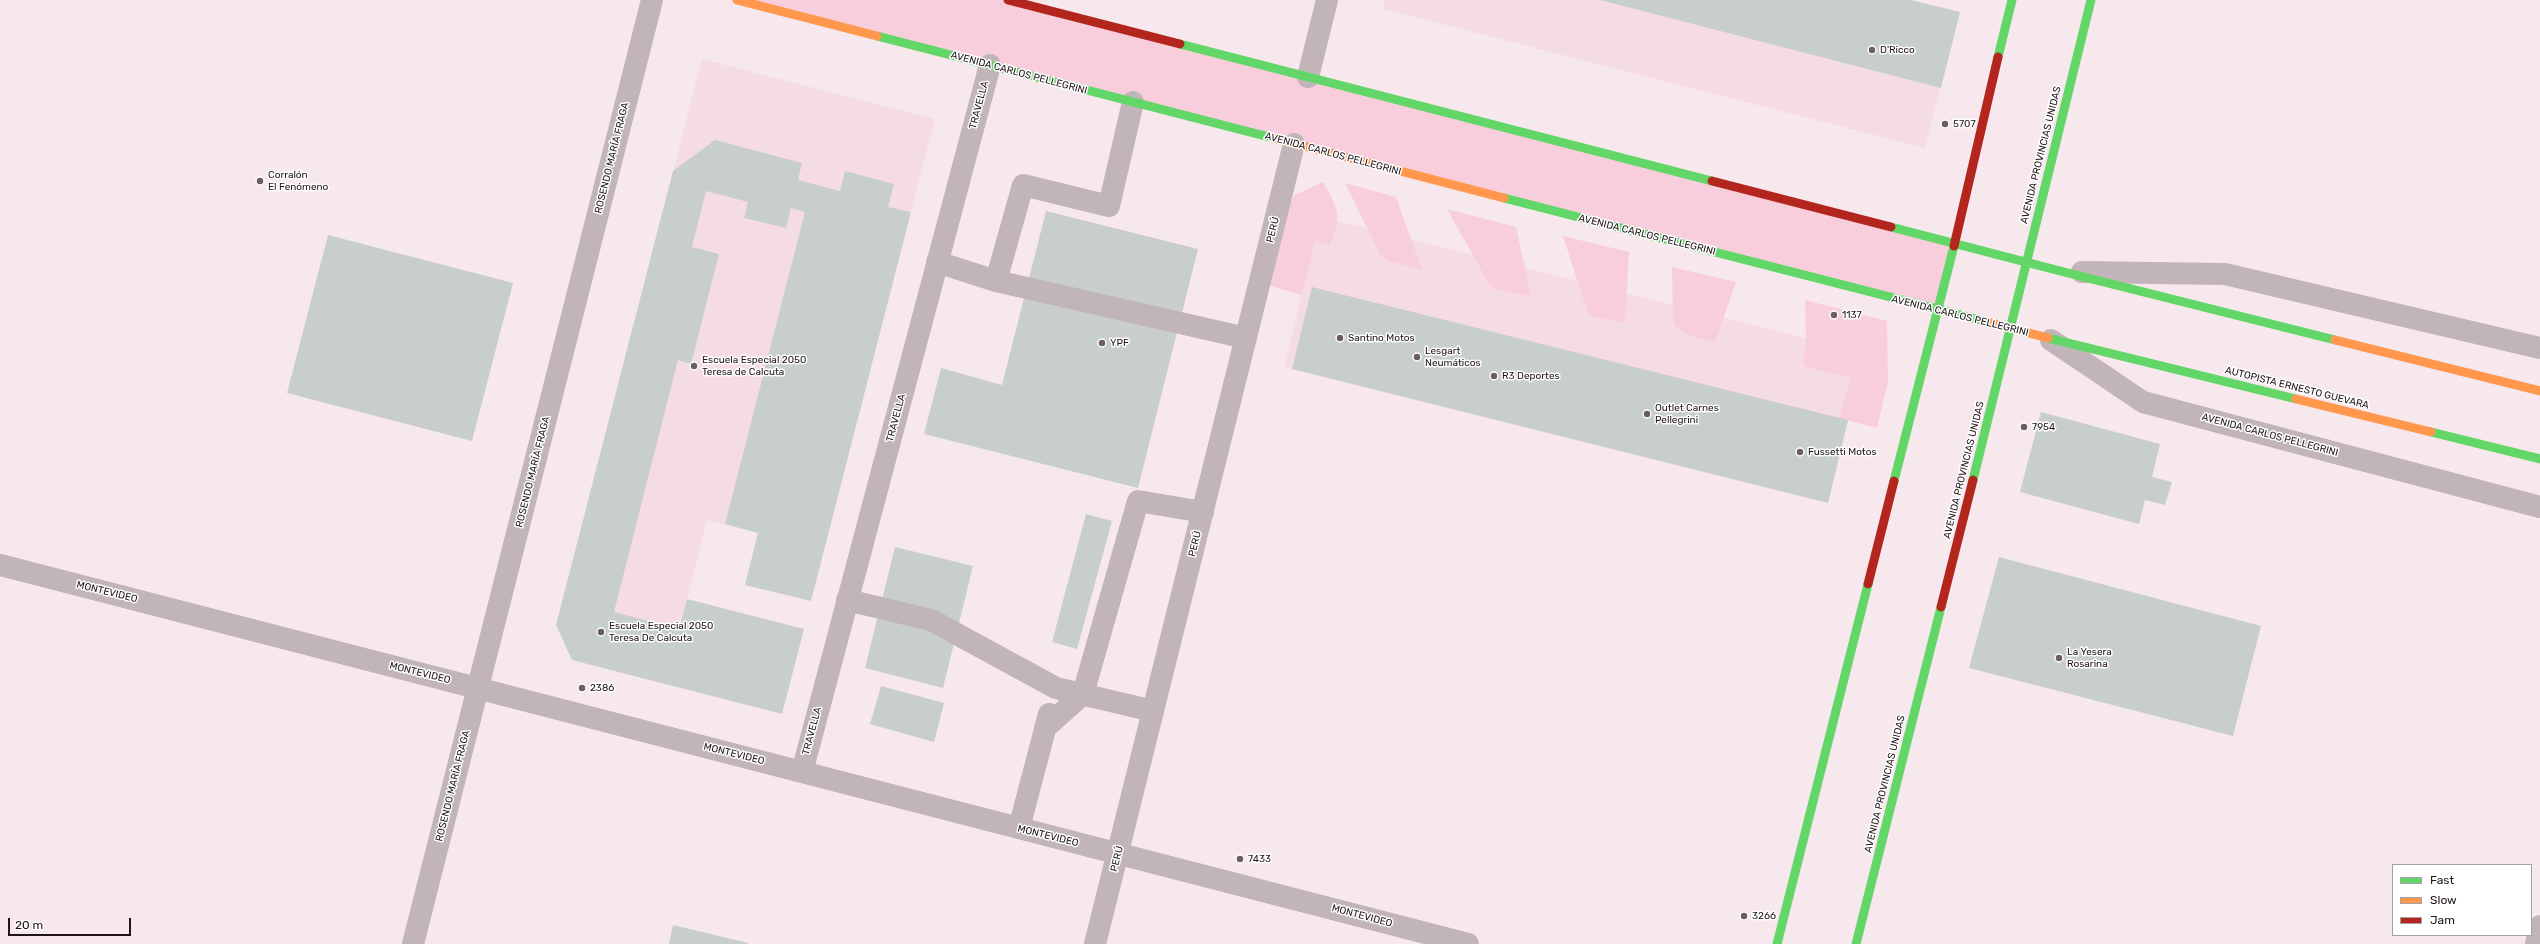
<!DOCTYPE html>
<meta charset="utf-8">
<style>
body{margin:0}
#map{position:relative;width:2540px;height:944px;overflow:hidden;background:#f7e8ed;font-family:Rubik,sans-serif}
canvas{display:block}
.legend{position:absolute;left:2392px;top:864px;width:140px;height:72px;box-sizing:border-box;background:#fff;border:1px solid #a6a1a3;margin:0;padding:5px 7px;list-style:none;font-size:12px;color:#201418}
.legend li{display:flex;align-items:center;gap:8px;height:20px}
.legend b{width:20px;border:1px solid #a6a1a3}
.scale{position:absolute;left:8px;top:918px;width:123px;height:18px;box-sizing:border-box;border:2px solid #201418;border-top:0;padding-left:5px;font-size:12px;line-height:14px;white-space:nowrap;color:#201418;-webkit-text-stroke:3px #fff;paint-order:stroke}
</style>
<div id="map">
<canvas width="2540" height="944"></canvas>
<ul class="legend">
<li><b style="height:5px;background:#63d668"></b>Fast</li>
<li><b style="height:5px;background:#ff974d"></b>Slow</li>
<li><b style="height:5px;background:#b3261e"></b>Jam</li>
</ul>
<div class="scale">20 m</div>
</div>
<script>
const context = document.querySelector('canvas').getContext('2d');
context.lineJoin = 'round';
function paint(path, color) {
  context.fillStyle = color;
  context.fill(path, 'evenodd');
}
function trace(path, color, width, dash) {
  context.strokeStyle = color;
  context.lineWidth = width;
  context.lineCap = dash ? 'butt' : 'round';
  context.setLineDash(dash || []);
  context.stroke(path);
}
function drawText(font, color, halo, rows, align = 'center') {
  context.font = font + ' Rubik,sans-serif';
  context.lineWidth = 3;
  context.setLineDash([]);
  context.textBaseline = 'middle';
  context.strokeStyle = halo;
  context.fillStyle = color;
  for (const [text, x, y, turn = 0] of rows) {
    context.save();
    context.translate(x, y);
    context.rotate((+turn || 0) * Math.PI / 180);
    context.textAlign = isNaN(turn) ? turn : align;
    if (halo) context.strokeText(text, 0, 0);
    context.fillText(text, 0, 0);
    context.restore();
  }
}
const built = new Path2D(`
 M1385 0H1911L1960 12 1925 148 1383 9Z
 M702 59 935 119 824 550 707 520 665 684 572 660 556 625Z
 M1321 217 1865 353 1828 503 1284 367Z`);
const green = new Path2D(`
 M737 0H1008L1954 245 1935 310Z
 M1323 182C1339 211 1342 213 1330 245L1315 242 1302 295 1267 285 1283 213 1295 195Z
 M1345 183 1396 197 1422 270 1388 261 1381 256Z
 M1447 209 1516 227 1531 296 1495 289 1489 284Z
 M1563 236 1629 252 1625 323 1593 317 1587 311Z
 M1672 267 1736 282 1715 342C1699 338 1681 337 1673 322Z
 M1805 300 1887 321 1888 382 1877 428 1839 418 1851 378 1803 366 1806 339Z`);
const building = new Path2D(`
 M1600 0H1911L1960 12 1941 88Z
 M715 140 802 163 798 180 840 191 845 171 894 184 888 207 911 212 811 601 745 585 758 533 725 524 805 212 791 208 786 228 744 218 748 202 706 191 692 247 719 254 691 364 678 360 614 612 679 629 687 599 804 629 782 714 572 660 556 625 673 171Z
 M1046 211 1198 249 1138 488 924 434 941 368 1002 385Z
 M328 235 513 283 472 441 287 393Z
 M1312 287 1848 420 1828 503 1292 369Z
 M2041 412 2160 444 2152 477 2172 482 2165 505 2145 500 2139 524 2020 492Z
 M1086 514 1112 521 1077 649 1052 642Z
 M895 547 973 566 943 688 865 668Z
 M1999 557 2261 626 2233 736 1969 668Z
 M881 686 944 703 934 742 870 724Z
 M673 925 748 943V944H669Z`);
const lane = new Path2D(`
 M937 262 996 281 1246 338
 M996 281 1023 185 1109 206 1133 102
 M847 600 931 620 1056 688 1153 711
 M1045 728 1083 694 1138 501 1203 512
 M1019 828 1049 714`);
const street = new Path2D(`
 M1308 77 1327 0
 M2082 272 2225 274 2540 348
 M2051 340 2143 402 2540 507
 M0 565 1468 944
 M802 772 990 65
 M413 944 652 0
 M1095 944 1294 144
 M2536 944 2540 926`);
const fast = new Path2D(`
 M877 36 1273 138
 M1180 44 1712 181
 M1998 57 2012 0
 M1504 198 1984 321
 M1891 227 2064 272
 M2064 272 2335 340
 M2048 338 2296 399
 M2431 432 2540 459
 M1973 480 2091 0
 M1894 481 1954 246
 M1777 944 1868 584
 M1856 944 1941 607`);
const slow = new Path2D(`
 M737 0 877 36
 M1273 138 1504 198
 M1984 321 2048 338
 M2335 340 2540 391
 M2296 399 2431 432`);
const jam = new Path2D(`
 M1008 0 1180 44
 M1712 181 1891 227
 M1954 246 1998 57
 M1868 584 1894 481
 M1941 607 1973 480`);
const markers = [
 [1872,50,4,"#6b5e63"],
 [1945,124,4,"#6b5e63"],
 [260,181,4,"#6b5e63"],
 [1834,315,4,"#6b5e63"],
 [1340,338,4,"#6b5e63"],
 [1102,343,4,"#6b5e63"],
 [1417,357,4,"#6b5e63"],
 [694,366,4,"#6b5e63"],
 [1494,376,4,"#6b5e63"],
 [1647,414,4,"#6b5e63"],
 [2024,427,4,"#6b5e63"],
 [1800,452,4,"#6b5e63"],
 [601,632,4,"#6b5e63"],
 [2059,658,4,"#6b5e63"],
 [582,688,4,"#6b5e63"],
 [1240,859,4,"#6b5e63"],
 [1744,916,4,"#6b5e63"]
];
const poiNames = [
 ["D'Ricco",1880,50],
 ["5707",1953,124],
 ["Corralón",268,175],
 ["El Fenómeno",268,187],
 ["1137",1842,315],
 ["Santino Motos",1348,338],
 ["YPF",1110,343],
 ["Lesgart",1425,351],
 ["Neumáticos",1425,363],
 ["Escuela Especial 2050",702,360],
 ["Teresa de Calcuta",702,372],
 ["R3 Deportes",1502,376],
 ["Outlet Carnes",1655,408],
 ["Pellegrini",1655,420],
 ["7954",2032,427],
 ["Fussetti Motos",1808,452],
 ["Escuela Especial 2050",609,626],
 ["Teresa De Calcuta",609,638],
 ["La Yesera",2067,652],
 ["Rosarina",2067,664],
 ["2386",590,688],
 ["7433",1248,859],
 ["3266",1752,916]
];
const streetNames = [
 ["AVENIDA CARLOS PELLEGRINI",1019,73,15],
 ["TRAVELLA",979,105,-75],
 ["AVENIDA CARLOS PELLEGRINI",1333,154,15],
 ["AVENIDA PROVINCIAS UNIDAS",2041,155,-76],
 ["ROSENDO MARÍA FRAGA",612,158,-76],
 ["PERÚ",1273,230,-76],
 ["AVENIDA CARLOS PELLEGRINI",1647,235,14],
 ["AVENIDA CARLOS PELLEGRINI",1960,316,14],
 ["AUTOPISTA ERNESTO GUEVARA",2297,388,14],
 ["TRAVELLA",896,418,-75],
 ["AVENIDA CARLOS PELLEGRINI",2270,435,15],
 ["AVENIDA PROVINCIAS UNIDAS",1964,470,-76],
 ["ROSENDO MARÍA FRAGA",533,472,-76],
 ["PERÚ",1195,544,-76],
 ["MONTEVIDEO",107,592,14],
 ["MONTEVIDEO",420,673,14],
 ["TRAVELLA",812,731,-75],
 ["MONTEVIDEO",734,754,14],
 ["AVENIDA PROVINCIAS UNIDAS",1885,784,-76],
 ["ROSENDO MARÍA FRAGA",453,786,-76],
 ["MONTEVIDEO",1048,836,14],
 ["PERÚ",1117,859,-76],
 ["MONTEVIDEO",1362,916,15]
];
paint(built, '#f5dce4');
paint(green, '#f8cedc');
paint(building, '#c8cfca');
trace(lane, '#c1b5b9', 22);
trace(street, '#c1b5b9', 22);
trace(fast, '#63d668', 9);
trace(slow, '#ff974d', 9);
trace(jam, '#b3261e', 9);
for (const [x, y, r, color] of markers) {
  const dot = new Path2D();
  dot.arc(x, y, r, 0, 2 * Math.PI);
  context.fillStyle = color;
  context.fill(dot);
  trace(dot, '#fff', 1.5);
}
drawText('10px', '#201418', '#fff', poiNames, 'left');
drawText('10px', '#201418', '#fff', streetNames);
</script>
